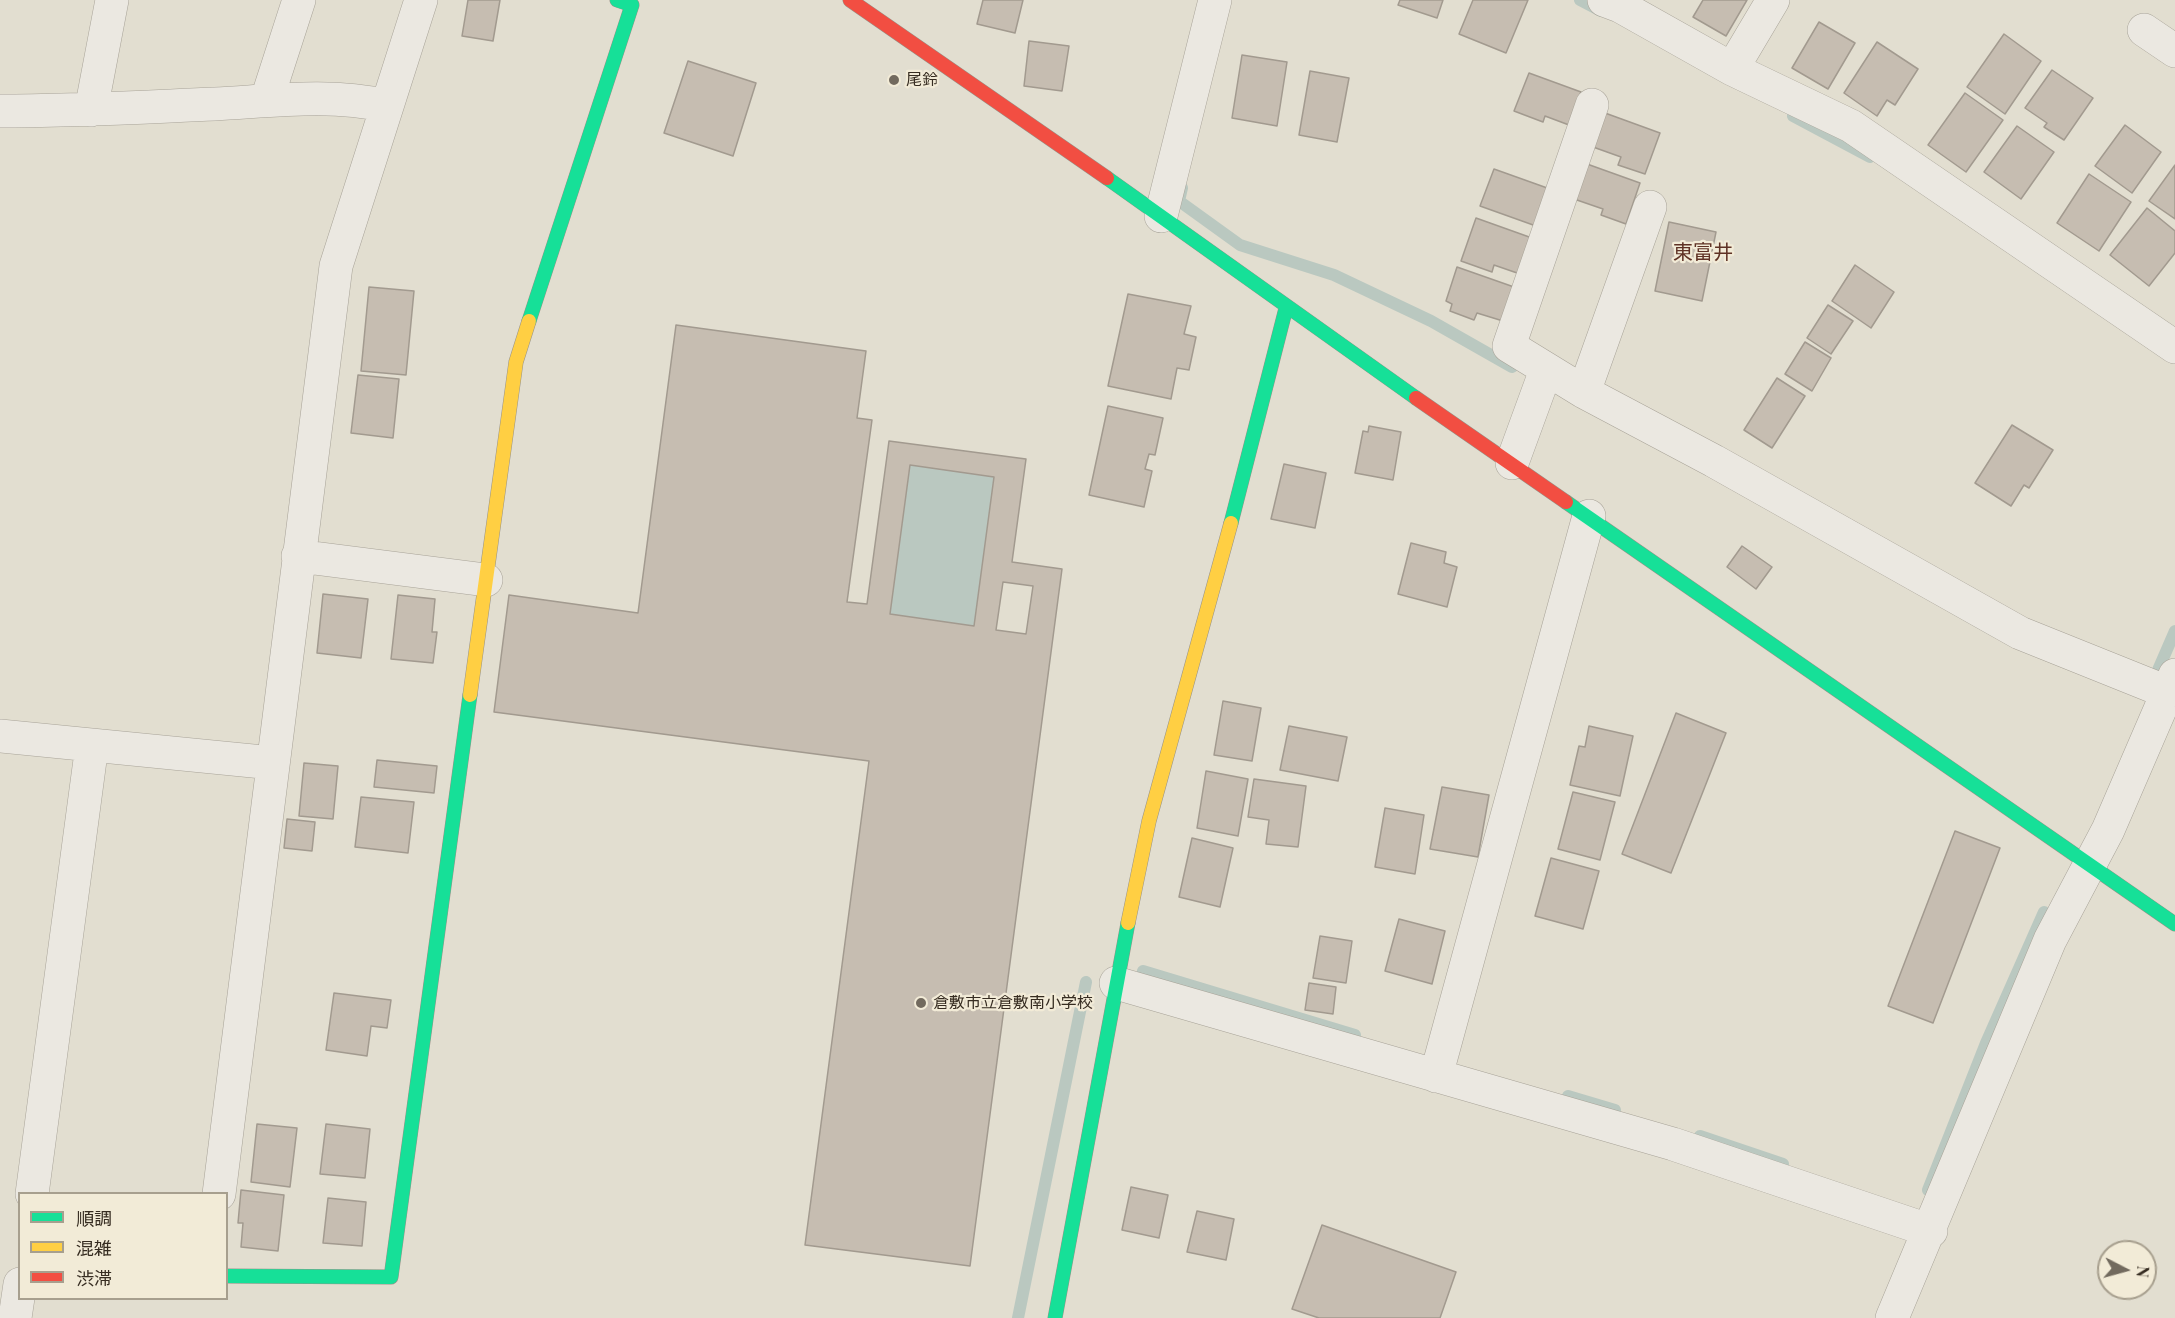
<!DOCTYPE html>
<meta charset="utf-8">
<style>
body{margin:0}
#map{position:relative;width:2175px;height:1318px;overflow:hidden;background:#e2ded0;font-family:"Playfair Display","Noto Sans JP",serif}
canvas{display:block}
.legend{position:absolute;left:18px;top:1192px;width:210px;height:108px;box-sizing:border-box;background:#f2ebd7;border:2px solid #a79f8e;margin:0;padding:8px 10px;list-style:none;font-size:18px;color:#362c21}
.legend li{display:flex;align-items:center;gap:12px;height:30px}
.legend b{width:30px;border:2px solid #a79f8e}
.north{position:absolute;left:2097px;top:1240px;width:60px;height:60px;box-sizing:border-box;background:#f2ebd7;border:2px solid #a79f8e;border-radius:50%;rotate:96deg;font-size:16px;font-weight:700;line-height:24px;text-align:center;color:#362c21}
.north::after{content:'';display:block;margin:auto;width:21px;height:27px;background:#726a5e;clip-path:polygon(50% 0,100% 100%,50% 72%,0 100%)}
</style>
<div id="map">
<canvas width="2175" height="1318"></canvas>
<ul class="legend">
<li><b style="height:8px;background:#16e098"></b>順調</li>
<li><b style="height:8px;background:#ffcf43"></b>混雑</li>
<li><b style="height:8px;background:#f24e42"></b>渋滞</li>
</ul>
<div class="north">N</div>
</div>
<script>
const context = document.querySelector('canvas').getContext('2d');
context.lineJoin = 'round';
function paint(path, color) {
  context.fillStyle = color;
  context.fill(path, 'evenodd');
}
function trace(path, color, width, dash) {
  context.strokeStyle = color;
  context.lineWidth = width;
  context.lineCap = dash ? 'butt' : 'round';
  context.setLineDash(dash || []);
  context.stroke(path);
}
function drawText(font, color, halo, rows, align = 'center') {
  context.font = font + ' "Playfair Display","Noto Sans JP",serif';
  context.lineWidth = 4.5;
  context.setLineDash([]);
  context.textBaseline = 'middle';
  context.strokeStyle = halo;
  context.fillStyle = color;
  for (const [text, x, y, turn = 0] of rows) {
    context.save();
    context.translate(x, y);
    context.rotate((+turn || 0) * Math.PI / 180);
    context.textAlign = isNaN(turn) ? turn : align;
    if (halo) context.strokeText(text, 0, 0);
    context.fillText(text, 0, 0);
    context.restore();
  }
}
const water = new Path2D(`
 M910 465 994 477 974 626 890 614Z`);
const stream = new Path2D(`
 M1580 0 1601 11
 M1793 116 1870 157
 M1182 188 1179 201 1240 245 1334 275 1431 321 1512 367
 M2152 684 2175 631
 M1143 971 1355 1035
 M1568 1096 1615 1110
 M1700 1136 1783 1164
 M1928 1190 1986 1043 2044 912
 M1018 1318 1086 982`);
const building = new Path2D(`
 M468 0H500L493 41 462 36Z
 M983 0H1023L1015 33 977 24Z
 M1400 0H1443L1437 18 1398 5Z
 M1473 0H1528L1506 53 1459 34Z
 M1703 0H1747L1726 36 1693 17Z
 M1819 22 1855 43 1828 89 1792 68Z
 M2004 34 2041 61 2005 114 1967 87Z
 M1029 41 1069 46 1062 91 1024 86Z
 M1877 42 1918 69 1895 105 1887 100 1877 116 1844 93Z
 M1242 55 1287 62 1277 126 1232 118Z
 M688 61 756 83 733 156 664 133Z
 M2052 70 2093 98 2064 140 2044 127 2047 123 2025 108Z
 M1310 71 1349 78 1337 142 1299 135Z
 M1529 73 1581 92 1569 125 1545 116 1543 122 1514 111Z
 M1965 93 2003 120 1966 172 1928 145Z
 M1605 113 1660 133 1645 174 1618 165 1621 157 1593 147Z
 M2125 125 2161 152 2132 193 2095 166Z
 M2017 126 2054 152 2021 199 1984 172Z
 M1587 164 1640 183 1626 224 1601 215 1603 209 1574 199Z
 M2175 165V219L2149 201Z
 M1494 169 1550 189 1536 226 1480 206Z
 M2089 174 2131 202 2099 251 2057 223Z
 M2147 208 2175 231V253L2149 286 2110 255Z
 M1476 218 1532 238 1520 274 1494 265 1492 272 1461 261Z
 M1669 222 1716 232 1702 301 1655 291Z
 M1855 265 1894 292 1871 328 1832 301Z
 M1457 267 1514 287 1503 321 1477 313 1474 320 1450 311 1452 304 1446 301Z
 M369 287 414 291 406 375 361 371Z
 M1128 294 1191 306 1184 334 1196 337 1189 370 1177 368 1171 399 1108 386Z
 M1828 305 1853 321 1831 354 1807 338Z
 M676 325 866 351 857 418 872 420 847 602 867 604 889 441 1026 459 1012 562 1062 569 970 1266 805 1245 869 761 494 712 509 595 638 613ZM910 465 994 477 974 626 890 614ZM1003 582 1033 586 1026 634 996 630Z
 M1805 342 1831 358 1812 391 1785 374Z
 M358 375 399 379 393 438 351 433Z
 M1777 378 1805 396 1772 448 1744 430Z
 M1108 406 1163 418 1155 455 1149 454 1145 469 1152 471 1144 507 1089 495Z
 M2012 425 2053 450 2029 488 2024 485 2011 506 1975 483Z
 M1369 426 1401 432 1393 480 1355 473 1363 431 1368 432Z
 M1284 464 1326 473 1315 528 1271 519Z
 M1411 543 1446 552 1444 563 1457 567 1447 607 1398 594Z
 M1742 546 1772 567 1756 589 1727 567Z
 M323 594 368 599 361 658 317 653Z
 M398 595 435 599 432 632H437L433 663 391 659Z
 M1223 701 1261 708 1252 761 1214 755Z
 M1676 713 1726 733 1671 873 1622 854Z
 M1289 726 1347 737 1338 781 1280 770Z
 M1589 726 1633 736 1620 796 1570 785 1579 746 1585 747Z
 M377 760 437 766 434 793 374 787Z
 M304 763 338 766 333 819 299 816Z
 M1206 771 1248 779 1238 836 1197 828Z
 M1254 779 1306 786 1298 847 1266 844 1269 820 1248 817Z
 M1442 787 1489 795 1478 857 1430 849Z
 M1573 792 1615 802 1600 860 1558 849Z
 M361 797 414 802 408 853 355 847Z
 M1385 808 1424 815 1415 874 1375 867Z
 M287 819 315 822 312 851 284 848Z
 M1955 831 2000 848 1933 1023 1888 1006Z
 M1192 838 1233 848 1220 907 1179 897Z
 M1551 858 1599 871 1583 929 1535 916Z
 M1399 919 1445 931 1432 984 1385 971Z
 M1320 936 1352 941 1346 983 1313 978Z
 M1309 983 1336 987 1333 1014 1305 1010Z
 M334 993 391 1000 387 1028 371 1026 367 1056 326 1050Z
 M257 1124 297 1128 290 1187 251 1182Z
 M326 1124 370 1129 365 1178 320 1174Z
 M1131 1187 1168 1195 1159 1238 1122 1230Z
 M241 1190 284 1195 278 1251 241 1247 243 1223H238Z
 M328 1198 366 1202 362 1246 323 1243Z
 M1197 1211 1234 1219 1226 1260 1187 1252Z
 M1322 1225 1456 1272 1440 1318H1319L1292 1309Z`);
const street = new Path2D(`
 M1604 0 1620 6 1732 69 1851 126 2175 347
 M2144 30 2175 51
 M1732 69 1773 0
 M267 99 299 0
 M1592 105 1509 346 1584 392 1714 461 2020 633 2167 692
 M91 110 112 0
 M0 111C72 111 143 107 215 104 273 101 329 93 387 106
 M1161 216 1215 0
 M1584 392 1650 207
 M1512 463 1546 370
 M298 556 486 580
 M0 736 273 763
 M1116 983 1673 1144 1931 1231
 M1436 1076 1589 516
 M32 1194 92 745
 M219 1194 336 266 421 0
 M15 1318 20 1284
 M1892 1318 2050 940 2108 830 2175 675`);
const fast = new Path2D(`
 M1107 178 1416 398
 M529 321 632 5 617 0
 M1566 502 2175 924
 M1231 523 1286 308
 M226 1276 391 1277 470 695
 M1055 1318 1128 923`);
const slow = new Path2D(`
 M470 695 516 362 529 321
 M1128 923 1149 821 1231 523`);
const jam = new Path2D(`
 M850 0 1107 178
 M1416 398 1566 502`);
const markers = [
 [894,80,6,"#726a5e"],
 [921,1003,6,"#726a5e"]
];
const poiNames = [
 ["尾鈴",906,80],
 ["倉敷市立倉敷南小学校",933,1003]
];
const quarterNames = [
 ["東富井",1703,253]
];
paint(water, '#bac8c0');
trace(stream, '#bac8c0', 12);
paint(building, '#c6bdb1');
trace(building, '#a29a8f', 1.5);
trace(street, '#a8a398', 34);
trace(fast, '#979288', 15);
trace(slow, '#979288', 15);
trace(jam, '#979288', 15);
trace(street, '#ebe8e1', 33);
trace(fast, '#16e098', 14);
trace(slow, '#ffcf43', 14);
trace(jam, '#f24e42', 14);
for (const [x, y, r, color] of markers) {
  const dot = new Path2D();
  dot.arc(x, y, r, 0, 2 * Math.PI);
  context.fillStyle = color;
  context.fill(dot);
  trace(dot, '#f2ebd7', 2);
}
drawText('16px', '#362c21', '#f2ebd7', poiNames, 'left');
drawText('20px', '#5f3225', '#f2ebd7', quarterNames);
</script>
